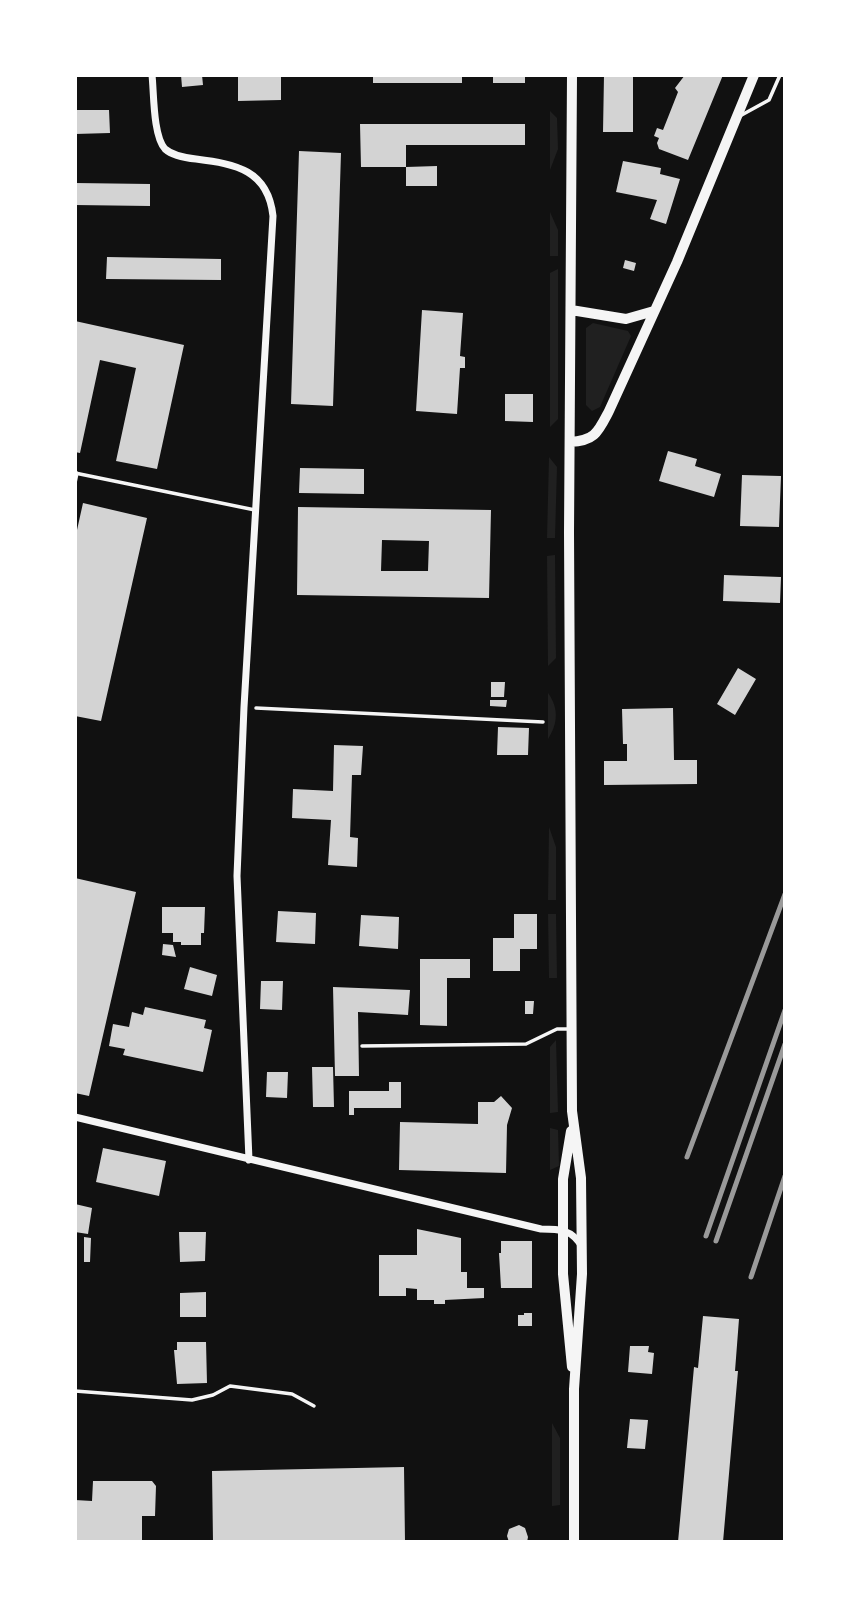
<!DOCTYPE html>
<style>
body{margin:0}
#map{position:relative;width:860px;height:1617px;overflow:hidden;background:#111;font-family:"Varela Round",sans-serif}
canvas{display:block}
.frame{position:absolute;inset:0;border:77px solid #fff;pointer-events:none}
</style>
<div id="map">
<canvas width="860" height="1617"></canvas>
<div class="frame"></div>
</div>
<script>
const context = document.querySelector('canvas').getContext('2d');
context.lineJoin = 'round';
function paint(path, color) {
  context.fillStyle = color;
  context.fill(path, 'evenodd');
}
function trace(path, color, width, dash) {
  context.strokeStyle = color;
  context.lineWidth = width;
  context.lineCap = dash ? 'butt' : 'round';
  context.setLineDash(dash || []);
  context.stroke(path);
}
const green = new Path2D(`
 M550 111 557 118 558 149 550 170Z
 M550 212 558 230V256H550Z
 M558 269V419L550 427V273Z
 M593 323 628 331 631 336 600 407 592 411 586 405V328Z
 M549 457 557 467 555 538H547Z
 M555 555 556 658 548 666 547 556Z
 M548 693C559 708 558 724 548 739Z
 M549 827 556 847V900H548Z
 M548 914H556L557 978H549Z
 M556 1040 558 1112 550 1113V1047Z
 M550 1128 558 1130 559 1166 550 1170Z
 M552 1423 560 1438V1505L552 1506Z`);
const building = new Path2D(`
 M181 75H202L203 85 182 87Z
 M238 75H281V100L238 101Z
 M373 75H462V83H373Z
 M493 75H525V83H493Z
 M604 75H633V132H603Z
 M685 75H723L688 160 659 149 657 143 659 138 654 136 657 128 663 130 678 92 675 88Z
 M75 110H109L110 133 75 134Z
 M360 124H525V145H406V167H361Z
 M299 151 341 153 333 406 291 404Z
 M623 161 661 168 660 174 680 179 666 224 650 219 657 200 616 192Z
 M437 166V186H406V167Z
 M75 183 150 184V206L75 205Z
 M107 257 221 259V280L106 279Z
 M625 260 636 263 634 271 623 268Z
 M422 310 463 313 460 356 465 357V368H460L457 414 416 411Z
 M75 321 184 345 157 469 116 461 136 368 100 360 80 453 75 452Z
 M505 394H533V422L505 421Z
 M668 451 697 459 695 466 721 474 714 497 659 481Z
 M300 468 364 469V494L299 493Z
 M742 475 781 476 779 527 740 526Z
 M83 503 147 518 101 721 75 716V539Z
 M298 507 491 510 489 598 297 595ZM382 540 429 541 428 571H381Z
 M724 575 781 577 780 603 723 601Z
 M738 668 756 679 735 715 717 704Z
 M491 682H505L504 697H491Z
 M490 700H507L506 707 490 706Z
 M673 708 674 760H697V784L604 785V761H627V744H623L622 709Z
 M498 727 529 728 528 755H497Z
 M334 745 363 746 361 775H352L350 837 358 838 357 867 328 865 331 820 292 818 293 789 333 791Z
 M75 878 136 892 89 1096 75 1093Z
 M162 907H205L204 933H201V945H181V942H173V933H162Z
 M278 911 316 913 315 944 276 942Z
 M514 914H537V949H520V971H493V938H514Z
 M361 915 399 917 398 949 359 946Z
 M163 944 173 945 176 957 162 955Z
 M420 959H470V978H447V1026L420 1025Z
 M190 967 217 975 212 996 184 989Z
 M261 981H283L282 1010 260 1009Z
 M333 987 410 990 408 1015 358 1012 359 1076H335Z
 M525 1001H534L533 1014H525Z
 M145 1007 206 1020 204 1028 212 1030 203 1072 123 1055 125 1049 109 1046 113 1024 129 1027 132 1012 143 1015Z
 M312 1067H333L334 1107H313Z
 M267 1072H288L287 1098 266 1097Z
 M389 1082H401V1108H354V1115H349V1091H389Z
 M501 1096 512 1108 507 1125 506 1173 399 1170 400 1122 478 1124V1102H494Z
 M103 1148 166 1161 159 1196 96 1182Z
 M75 1204 92 1208 88 1234 75 1232Z
 M417 1229 461 1238V1272H467V1288H484V1298L445 1300V1304H434V1300H417V1289L406 1288V1296H379V1255H417Z
 M179 1232H206L205 1261 180 1262Z
 M84 1237 91 1238 90 1262H84Z
 M501 1241H532V1288H501L499 1253H501Z
 M206 1292V1317H180V1293Z
 M524 1313H532V1326H518V1315H524Z
 M703 1316 739 1319 735 1371H738L723 1542H678L694 1367 698 1368Z
 M177 1342H206L207 1383 177 1384 174 1350H177Z
 M630 1346H649L648 1352 654 1353 652 1374 628 1372Z
 M630 1419 648 1420 645 1449 627 1448Z
 M404 1467 405 1542H213L212 1471Z
 M93 1481H152L156 1486 155 1516H142V1542H75V1500L92 1501Z
 M519 1525 525 1528 528 1537 527 1542H509L507 1536 509 1529Z`);
const path = new Path2D(`
 M256 708 543 722
 M75 1391 192 1400 213 1395 230 1386 292 1394 314 1406`);
const service = new Path2D(`
 M738 117 769 100 780 75
 M75 473 255 510
 M75 483 77 473
 M362 1046 526 1044 557 1029H570`);
const minor = new Path2D(`
 M152 75C154 93 153 136 165 149 173 156 186 158 196 159 236 164 268 170 273 216L244 707 237 876 249 1160
 M75 1117 541 1229C559 1229 572 1229 582 1247`);
const tertiary = new Path2D(`
 M572 75 569 532 572 1111 581 1178 582 1274 574 1389V1542
 M571 310 626 319 654 311
 M570 442C595 441 598 432 609 411L677 262 754 75
 M571 1131 563 1179V1274L572 1367`);
const rail = new Path2D(`
 M687 1157 785 894
 M706 1236 785 1010
 M716 1241 785 1044
 M751 1277 785 1176`);
paint(green, '#202020');
paint(building, '#d3d3d3');
trace(path, '#f5f5f5', 3.5);
trace(service, '#f5f5f5', 3.5);
trace(minor, '#f5f5f5', 7);
trace(tertiary, '#f5f5f5', 10);
trace(rail, '#9a9a9a', 5);
</script>
